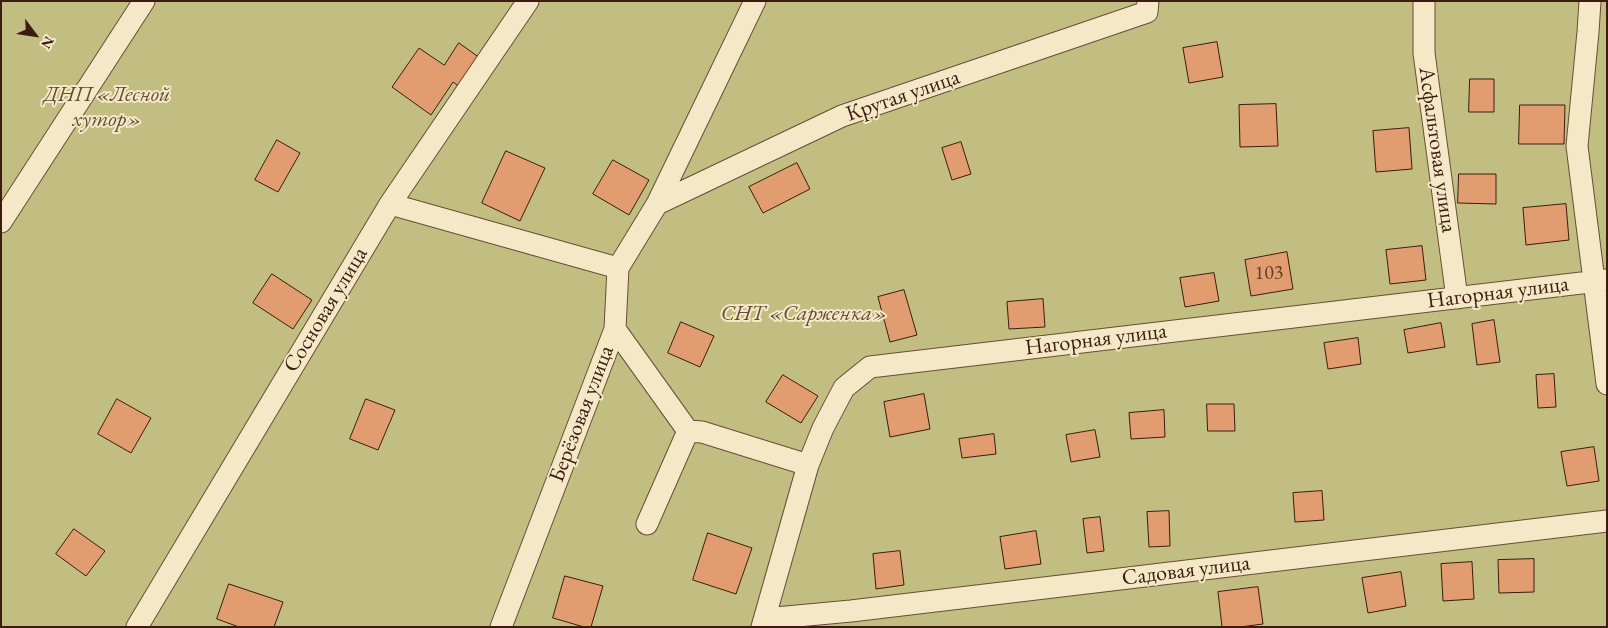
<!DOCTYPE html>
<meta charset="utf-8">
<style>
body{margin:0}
#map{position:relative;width:1608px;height:628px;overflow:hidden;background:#f0dca9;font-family:"EB Garamond",serif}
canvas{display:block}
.frame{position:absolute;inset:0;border:2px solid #3c1c10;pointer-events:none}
.north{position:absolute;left:10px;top:10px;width:50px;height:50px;-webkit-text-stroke:4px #f5e8c7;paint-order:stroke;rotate:121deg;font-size:14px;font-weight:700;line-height:20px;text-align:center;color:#3c1c10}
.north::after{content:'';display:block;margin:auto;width:18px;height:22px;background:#3c1c10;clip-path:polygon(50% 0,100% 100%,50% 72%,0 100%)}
</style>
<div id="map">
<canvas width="1608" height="628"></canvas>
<div class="frame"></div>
<div class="north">N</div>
</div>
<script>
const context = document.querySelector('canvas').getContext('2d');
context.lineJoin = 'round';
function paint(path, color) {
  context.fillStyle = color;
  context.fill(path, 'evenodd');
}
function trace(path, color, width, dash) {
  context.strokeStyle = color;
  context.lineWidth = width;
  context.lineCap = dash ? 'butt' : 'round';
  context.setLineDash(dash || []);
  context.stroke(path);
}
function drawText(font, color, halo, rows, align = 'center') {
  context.font = font + ' "EB Garamond",serif';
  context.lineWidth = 4;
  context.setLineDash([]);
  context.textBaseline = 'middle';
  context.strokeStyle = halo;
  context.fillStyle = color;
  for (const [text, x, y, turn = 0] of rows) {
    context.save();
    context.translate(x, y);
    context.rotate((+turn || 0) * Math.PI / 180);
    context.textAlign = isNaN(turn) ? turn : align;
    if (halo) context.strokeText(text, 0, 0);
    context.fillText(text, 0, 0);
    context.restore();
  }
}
const green = new Path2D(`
 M1 1H1607V627H1Z`);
const building = new Path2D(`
 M1217 42 1223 77 1189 83 1183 48Z
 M459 43 480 58 460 87 453 82 431 115 392 87 419 48 444 65Z
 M1470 79H1494V112H1469Z
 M1276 104 1278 146 1240 147 1239 105Z
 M1520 105H1565L1564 144H1519Z
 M1409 128 1412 169 1376 172 1373 131Z
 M277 140 300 153 278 192 255 180Z
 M961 142 971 174 952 180 942 148Z
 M506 151 545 168 520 221 482 203Z
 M613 160 649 180 629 215 593 194Z
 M797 163 810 189 763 213 749 187Z
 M1459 174H1496V204L1458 203Z
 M1566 204 1569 240 1526 245 1523 208Z
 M1422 246 1426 280 1390 284 1386 250Z
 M1287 252 1293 289 1251 296 1245 260Z
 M1214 273 1219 301 1185 307 1180 278Z
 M272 274 312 300 293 329 253 303Z
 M904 290 917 335 890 342 878 297Z
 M1043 299 1045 327 1009 329 1007 302Z
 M1494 320 1500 362 1477 365 1472 324Z
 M681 322 714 336 700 367 668 353Z
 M1441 323 1445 347 1408 353 1404 330Z
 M1358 338 1361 364 1328 369 1324 343Z
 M1554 374 1556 407 1538 408 1536 375Z
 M783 375 818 396 801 423 766 402Z
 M924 394 930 429 890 437 884 402Z
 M117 399 151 418 131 453 98 434Z
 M366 399 395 410 378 450 350 439Z
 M1207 404H1234L1235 431H1208Z
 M1164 410 1165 437 1131 439 1129 413Z
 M1095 430 1100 457 1071 462 1066 435Z
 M994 434 996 454 962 458 959 439Z
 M1594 447 1599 481 1567 486 1561 452Z
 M1322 491 1324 520 1295 522 1293 493Z
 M1169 511 1170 546 1149 547 1147 512Z
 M1100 517 1104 551 1087 553 1083 519Z
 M74 529 105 551 86 576 56 554Z
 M1036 531 1041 564 1005 569 1000 537Z
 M708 533 752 548 736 594 693 580Z
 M900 551 904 585 876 589 873 554Z
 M1534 559V592L1499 593 1498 560Z
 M1472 562 1474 599 1443 601 1441 564Z
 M1401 572 1406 606 1368 613 1362 578Z
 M565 576 603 586 591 627H584L553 618Z
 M229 584 283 602 274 627H239L217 619Z
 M1258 587 1263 624 1240 627H1222L1218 592Z`);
const street = new Path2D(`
 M1424 1V53L1457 298
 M1590 1 1588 32 1577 146 1607 384
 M390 204 618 268
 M657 204 842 116 1147 12 1148 1
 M1 222 144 1
 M615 329 688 431 702 432 808 465
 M647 524 688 431
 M765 619 851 611 1607 521
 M137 627 390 204 528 1
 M501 627 615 329 618 268 657 204 755 1
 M762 627 808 465 823 428 844 388 870 367 1607 280`);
const numberNames = [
 ["103",1269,274]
];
const parkNames = [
 ["ДНП «Лесной",107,95],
 ["хутор»",107,120],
 ["СНТ «Сарженка»",804,314]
];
const streetNames = [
 ["Крутая улица",903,96,-19],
 ["Асфальтовая улица",1437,150,82],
 ["Нагорная улица",1498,293,-7],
 ["Сосновая улица",326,310,-59],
 ["Нагорная улица",1096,340,-7],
 ["Берёзовая улица",582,414,-69],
 ["Садовая улица",1186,571,-7]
];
paint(green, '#c2be82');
paint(building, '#e19d6f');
trace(building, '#3c1c10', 1);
trace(street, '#694c36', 23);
trace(street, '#f5e8c7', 21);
drawText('20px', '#653c28', null, numberNames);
drawText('italic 22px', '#644d32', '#f5e8c7', parkNames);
drawText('22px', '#3c1c10', '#f5e8c7', streetNames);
</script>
